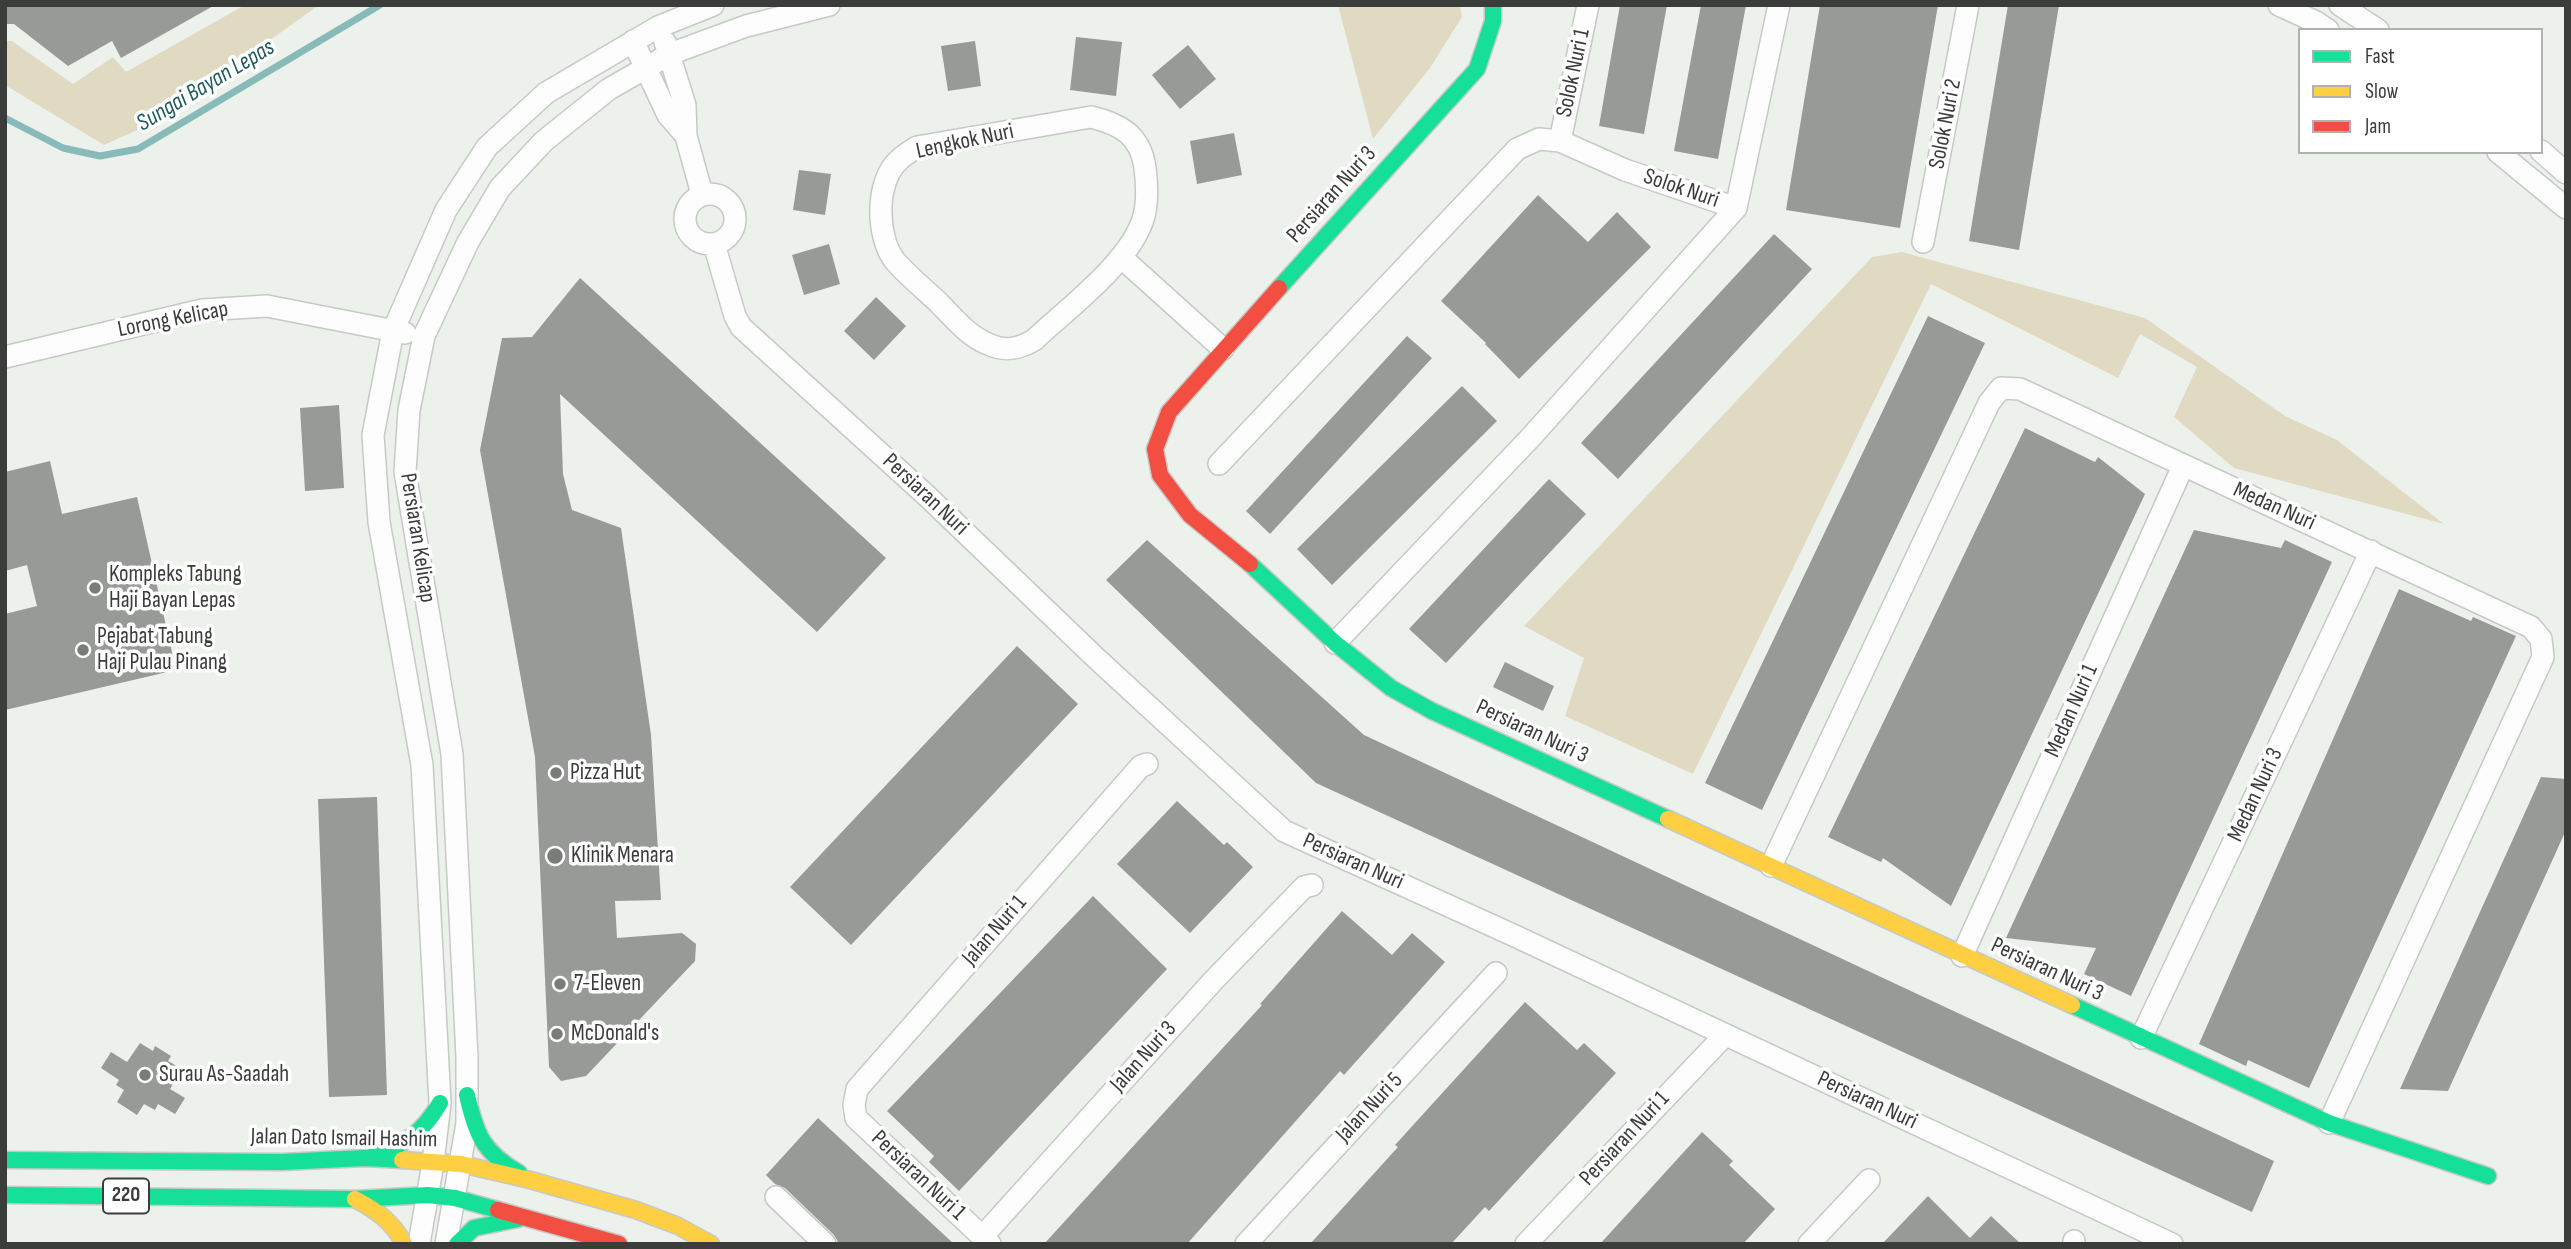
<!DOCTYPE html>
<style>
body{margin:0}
#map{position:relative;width:2571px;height:1249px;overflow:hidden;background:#edf1ec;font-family:"Sofia Sans Condensed",sans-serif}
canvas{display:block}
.frame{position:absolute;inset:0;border:7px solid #3a3d3a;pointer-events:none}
.legend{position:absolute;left:2298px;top:28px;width:245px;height:126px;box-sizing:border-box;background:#fff;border:2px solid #b0b1b0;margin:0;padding:9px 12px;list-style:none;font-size:21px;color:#3a3d3a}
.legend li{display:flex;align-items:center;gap:14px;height:35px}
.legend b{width:35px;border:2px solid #b0b1b0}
</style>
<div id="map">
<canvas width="2571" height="1249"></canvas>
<div class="frame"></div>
<ul class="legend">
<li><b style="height:9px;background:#16e098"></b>Fast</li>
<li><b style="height:9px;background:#ffcf43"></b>Slow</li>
<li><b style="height:9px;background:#f24e42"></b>Jam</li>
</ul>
</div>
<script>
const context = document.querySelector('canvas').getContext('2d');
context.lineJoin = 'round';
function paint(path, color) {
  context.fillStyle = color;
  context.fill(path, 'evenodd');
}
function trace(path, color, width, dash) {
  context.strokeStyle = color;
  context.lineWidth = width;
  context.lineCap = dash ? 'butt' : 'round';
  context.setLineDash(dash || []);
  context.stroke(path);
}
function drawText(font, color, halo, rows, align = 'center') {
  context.font = font + ' "Sofia Sans Condensed",sans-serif';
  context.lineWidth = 7;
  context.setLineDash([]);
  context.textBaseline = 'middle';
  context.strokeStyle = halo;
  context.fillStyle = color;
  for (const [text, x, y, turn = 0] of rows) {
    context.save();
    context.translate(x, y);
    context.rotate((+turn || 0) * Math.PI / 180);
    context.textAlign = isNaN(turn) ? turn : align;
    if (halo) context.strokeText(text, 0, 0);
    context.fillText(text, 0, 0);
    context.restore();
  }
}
const green = new Path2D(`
 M245 5H319L159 120 104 145 5 85V41H12L73 84 113 57 126 72Z
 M1338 5H1460L1462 17 1430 68 1373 139Z
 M1902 252 2145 318 2285 416 2337 440 2444 524 2234 468 2174 417 2197 367 2140 334 2118 378 1931 284 1693 774 1565 716 1584 658 1524 626 1872 257Z`);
const stream = new Path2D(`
 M5 118 63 148 100 156 138 149 380 5`);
const building = new Path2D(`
 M5 5H215L121 58 112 41 68 66 14 24H5Z
 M1620 5H1667L1644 134 1599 126Z
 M1701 5H1746L1718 159 1674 151Z
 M1820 5H1938L1900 228 1786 210Z
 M2008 5H2059L2019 250 1969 241Z
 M1076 37 1122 42 1116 96 1070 90Z
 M975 41 981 86 948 91 941 46Z
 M1188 45 1216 79 1180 109 1152 75Z
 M1234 133 1242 175 1197 184 1190 141Z
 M799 170 831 174 825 215 793 210Z
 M1538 195 1588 242 1617 212 1651 247 1519 379 1485 344 1486 343 1441 301Z
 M1774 234 1812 269 1618 479 1581 443Z
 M829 244 840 284 804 295 792 255Z
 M580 278 886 558 817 632 560 394 563 474 572 510 621 528 651 735 661 900 615 901 617 938 682 933 696 944 695 961 586 1076 561 1081 549 1067 535 757 480 450 502 338 532 337Z
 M876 297 906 326 874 360 844 331Z
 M1928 316 1985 343 1762 810 1705 783Z
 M1407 336 1432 358 1270 534 1246 511Z
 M1462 386 1497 421 1332 585 1297 549Z
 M339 405 344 488 305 491 300 408Z
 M2025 428 2095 462 2098 457 2145 494 1951 906 1883 858 1881 862 1828 837Z
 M50 461 62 514 137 497 176 670 5 710V614L37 606 27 565 5 571V472Z
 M1549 479 1586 514 1446 663 1409 629Z
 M2194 530 2281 548 2285 540 2332 562 2131 996 2084 974 2096 948 2006 938Z
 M1147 540 1364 735 2274 1161 2252 1212 1316 783 1106 580Z
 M2399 589 2471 621 2473 617 2516 636 2309 1088 2248 1060 2246 1066 2199 1044Z
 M1017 646 1078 704 851 945 790 887Z
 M1505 662 1554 686 1543 711 1493 687Z
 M2541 777 2566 779V830L2448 1091 2400 1089Z
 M377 797 387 1095 329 1097 318 799Z
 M1177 801 1224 845 1227 842 1253 867 1190 933 1117 864Z
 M1093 896 1167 969 959 1191 929 1162 934 1156 887 1111Z
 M1342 911 1392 955 1412 933 1445 962 1344 1075 1340 1071 1187 1244H1044L1262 1005 1260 1004Z
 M1525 1002 1577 1050 1584 1043 1616 1073 1489 1211 1485 1207 1451 1244H1310L1398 1147 1395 1145Z
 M140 1043 153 1051 155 1046 171 1056 168 1061 182 1069 170 1089 185 1098 175 1114 158 1104 155 1110 144 1104 137 1115 117 1102 124 1090 116 1085 119 1080 101 1068 111 1052 127 1062Z
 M818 1118 954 1244 838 1242 834 1235 785 1188 775 1184 766 1175Z
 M1702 1132 1733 1161 1729 1165 1775 1209 1743 1244H1600Z
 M1928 1196 1970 1238 1991 1216 2021 1244H1882Z`);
const street = new Path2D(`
 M2279 5 2316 22 2328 30
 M2340 5 2378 30
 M633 41 668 115 686 136
 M665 42 685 105 686 136 702 194
 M1091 117C1121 124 1141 136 1145 168 1147 184 1148 200 1144 216 1132 261 1068 308 1034 340 1019 349 1005 352 988 344 968 336 953 317 938 302 924 289 908 276 895 261 876 237 875 181 899 160 904 155 911 151 917 147Z
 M1560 141 1588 5
 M2541 151 2566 173
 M2498 152 2566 208
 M685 219a25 25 0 1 1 50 0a25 25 0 1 1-50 0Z
 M1923 242 1968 5
 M714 244 735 316 741 327 927 496 1097 659 1284 831 1515 936 2172 1244
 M1122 258 1223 349
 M5 357 202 310 267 306 405 333
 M1219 464 1517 149 1539 139 1560 141 1625 170 1736 208
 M1335 643 1532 436 1736 208 1779 5
 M1771 866 1989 403 2001 388 2020 389 2531 627 2541 639 2543 657 2329 1123
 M1962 956 2183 466
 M2141 1038 2371 551
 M776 1197 825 1244
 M982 1237 1213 981 1304 887 1312 885
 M419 1244 433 1163 440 1103 422 765 379 522 373 435 393 331 446 210 487 147 546 93 658 27 713 5
 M446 1244 467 1123V1057L452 754 405 472 409 410 424 336 468 242 500 188 544 141 609 89 670 54 746 26 829 5
 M990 1244 856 1118 854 1105 857 1089 1141 766 1147 764
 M1246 1244 1496 973
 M1526 1244 1725 1035
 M1809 1244 1869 1180
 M2074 1244V1241`);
const fast = new Path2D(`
 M1279 288 1477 69 1493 21V5
 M1250 564 1335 643 1391 688 1432 711 1668 819
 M2072 1005 2329 1123 2488 1176
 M467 1095C476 1135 483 1152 519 1173
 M374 1155C405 1145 423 1132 440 1103
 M5 1160 282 1162 365 1158 402 1160
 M5 1195 355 1199 428 1195 455 1198 498 1210
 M457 1244 474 1228 518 1219`);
const slow = new Path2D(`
 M1668 819 2072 1005
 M402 1160 461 1164 530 1180 636 1210 678 1226 711 1244
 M355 1199C376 1210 393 1222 404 1244`);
const jam = new Path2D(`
 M1250 564 1190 515 1160 475 1155 449 1169 412 1279 288
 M498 1210 619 1244`);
const markers = [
 [95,588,7,"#797c78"],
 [83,650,7,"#797c78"],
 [556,773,7,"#797c78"],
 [555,856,9,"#797c78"],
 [560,984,7,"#797c78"],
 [557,1034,7,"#797c78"],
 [145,1075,7,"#797c78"]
];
const shields = [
 [126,1196,46]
];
const shieldNames = [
 ["220",126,1196]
];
const streetNames = [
 ["Solok Nuri 1",1574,73,-78],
 ["Solok Nuri 2",1946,124,-79],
 ["Lengkok Nuri",965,142,-12],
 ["Solok Nuri",1681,189,19],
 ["Persiaran Nuri 3",1332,195,-48],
 ["Lorong Kelicap",173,320,-11],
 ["Persiaran Nuri",925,495,43],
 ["Medan Nuri",2274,507,24],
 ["Persiaran Kelicap",417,538,81],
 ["Medan Nuri 1",2072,711,-66],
 ["Persiaran Nuri 3",1532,732,25],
 ["Medan Nuri 3",2256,795,-65],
 ["Persiaran Nuri",1353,862,24],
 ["Jalan Nuri 1",995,931,-49],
 ["Persiaran Nuri 3",2047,970,25],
 ["Jalan Nuri 3",1144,1057,-48],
 ["Persiaran Nuri",1867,1101,25],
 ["Jalan Nuri 5",1370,1108,-47],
 ["Jalan Dato Ismail Hashim",344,1139,1],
 ["Persiaran Nuri 1",1625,1139,-47],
 ["Persiaran Nuri 1",918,1176,43]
];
const poiNames = [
 ["Kompleks Tabung",109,575],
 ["Haji Bayan Lepas",109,601],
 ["Pejabat Tabung",97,637],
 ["Haji Pulau Pinang",97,663],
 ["Pizza Hut",570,773],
 ["Klinik Menara",571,856],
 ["7-Eleven",574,984],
 ["McDonald's",571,1034],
 ["Surau As-Saadah",159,1075]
];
const waterNames = [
 ["Sungai Bayan Lepas",206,86,-31]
];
paint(green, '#e1dac2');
trace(stream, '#88bbb8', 7);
paint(building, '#979a97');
trace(street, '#c6c9c6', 24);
trace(fast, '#c6c9c6', 19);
trace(slow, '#c6c9c6', 19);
trace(jam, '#c6c9c6', 19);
trace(street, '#fcfdfc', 21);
trace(fast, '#16e098', 16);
trace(slow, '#ffcf43', 16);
trace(jam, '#f24e42', 16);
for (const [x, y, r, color] of markers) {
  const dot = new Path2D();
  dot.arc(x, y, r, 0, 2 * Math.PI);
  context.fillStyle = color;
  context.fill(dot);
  trace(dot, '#fff', 2.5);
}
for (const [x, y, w] of shields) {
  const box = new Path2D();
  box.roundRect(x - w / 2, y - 17.5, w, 35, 5);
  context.fillStyle = '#fff';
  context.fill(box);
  trace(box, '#3a3d3a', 2);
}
drawText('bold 21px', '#3a3d3a', null, shieldNames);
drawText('23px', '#3a3d3a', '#fff', streetNames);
drawText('23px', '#3a3d3a', '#fff', poiNames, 'left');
drawText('italic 24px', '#1e5b5a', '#fff', waterNames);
</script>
